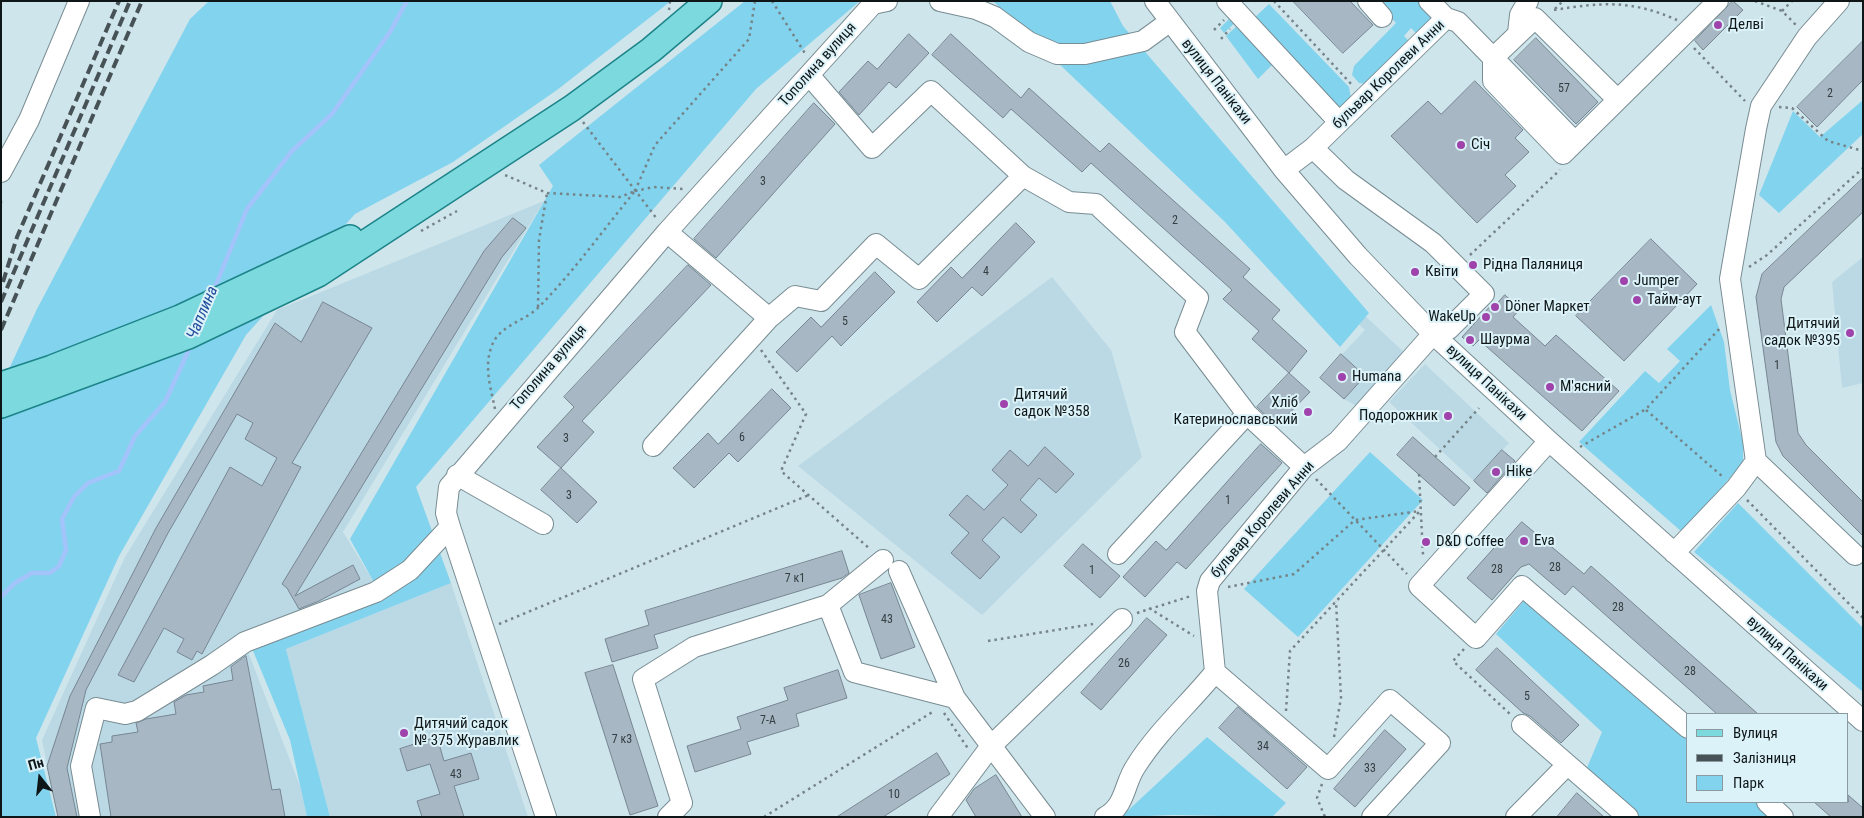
<!DOCTYPE html>
<meta charset="utf-8">
<style>
body{margin:0}
#map{position:relative;width:1864px;height:818px;overflow:hidden;background:#cfe5ec;font-family:"Roboto Condensed",sans-serif}
canvas{display:block}
.frame{position:absolute;inset:0;border:2px solid #0e1618;pointer-events:none}
.legend{position:absolute;left:1686px;top:713px;width:162px;height:90px;box-sizing:border-box;background:#dcf2f9;border:1px solid #8a9a9f;margin:0;padding:6px 9px;list-style:none;font-size:15px;color:#0e1618}
.legend li{display:flex;align-items:center;gap:10px;height:25px}
.legend b{width:25px;border:1px solid #8a9a9f}
.north{position:absolute;left:15px;top:753px;width:50px;height:50px;-webkit-text-stroke:4px #dcf2f9;paint-order:stroke;rotate:344deg;font-size:14px;font-weight:700;line-height:20px;text-align:center;color:#0e1618}
.north::after{content:'';display:block;margin:auto;width:18px;height:22px;background:#0e1618;clip-path:polygon(50% 0,100% 100%,50% 72%,0 100%)}
</style>
<div id="map">
<canvas width="1864" height="818"></canvas>
<div class="frame"></div>
<ul class="legend">
<li><b style="height:6px;background:#7cd9dd"></b>Вулиця</li>
<li><b style="height:6px;background:#465255"></b>Залізниця</li>
<li><b style="height:14px;background:#82d3ed"></b>Парк</li>
</ul>
<div class="north">Пн</div>
</div>
<script>
const context = document.querySelector('canvas').getContext('2d');
context.lineJoin = 'round';
function paint(path, color) {
  context.fillStyle = color;
  context.fill(path, 'evenodd');
}
function trace(path, color, width, dash) {
  context.strokeStyle = color;
  context.lineWidth = width;
  context.lineCap = dash ? 'butt' : 'round';
  context.setLineDash(dash || []);
  context.stroke(path);
}
function drawText(font, color, halo, rows, align = 'center') {
  context.font = font + ' "Roboto Condensed",sans-serif';
  context.lineWidth = 4;
  context.setLineDash([]);
  context.textBaseline = 'middle';
  context.strokeStyle = halo;
  context.fillStyle = color;
  for (const [text, x, y, turn = 0] of rows) {
    context.save();
    context.translate(x, y);
    context.rotate((+turn || 0) * Math.PI / 180);
    context.textAlign = isNaN(turn) ? turn : align;
    if (halo) context.strokeText(text, 0, 0);
    context.fillText(text, 0, 0);
    context.restore();
  }
}
const built = new Path2D(`
 M544 201 343 532 377 587 245 644 300 786 307 817H58L42 740 125 557 277 310Z
 M1863 257V383L1842 388 1832 282Z
 M1052 277 1111 350 1142 457 982 615 798 466Z
 M1360 311 1407 355 1358 407 1344 399 1320 378 1365 330 1353 319Z
 M1425 364 1509 443 1474 481 1389 402Z
 M451 583 528 817H330L286 649Z`);
const green = new Path2D(`
 M209 1H671L557 90 453 162 355 214 246 335 119 556 36 738 56 817H1V386L37 309 190 19Z
 M745 1H860L756 89 416 487 451 583 286 649 330 817H307L290 740 251 646 381 595 350 539 553 186 539 165Z
 M993 1H1110L1123 26 1369 313 1340 347 1225 222Z
 M1376 1H1424L1434 17 1418 35 1411 28 1404 36 1411 43 1367 84 1359 83 1352 75 1354 66 1396 23Z
 M1269 4 1349 87 1351 98 1339 113 1252 20Z
 M1233 15 1238 20 1224 33 1220 28Z
 M1240 23 1275 62 1258 79 1226 36Z
 M1863 100V134L1779 213 1759 195 1793 111 1820 137Z
 M1711 305 1724 342 1730 390 1743 443V463L1682 532 1579 442 1645 371 1659 383 1680 361 1667 349Z
 M1370 452 1423 500 1298 637 1244 589Z
 M1738 503 1863 628V692L1694 552Z
 M1526 598 1688 737V802H1757L1773 817H1640L1586 770 1602 732 1496 634Z
 M1207 737 1286 803 1272 817 1173 815 1121 817Z`);
const stream = new Path2D(`
 M213 292 247 209 292 151 332 114 390 32 407 1
 M1 597 15 583 32 573H50L59 566 66 550 62 519 74 497 88 483 119 471 135 436 165 402 192 343`);
const building = new Path2D(`
 M1293 1H1350L1373 25 1343 53Z
 M1733 1 1743 10 1703 50 1695 41Z
 M909 34 929 53 896 88 889 82 859 115 839 92 868 61 877 69Z
 M951 34 1021 98 1029 88 1100 152 1109 143 1250 269 1243 277 1280 310 1272 319 1307 351 1289 373 1252 339 1259 331 1223 299 1232 290 1091 163 1082 172 1011 109 1003 118 932 55Z
 M1536 38 1598 102 1576 124 1514 60Z
 M1863 41V80L1817 127 1797 107Z
 M1475 81 1523 130 1515 138 1529 152 1505 175 1516 186 1477 223 1391 136 1428 101 1441 114Z
 M814 103 835 124 716 258 694 239Z
 M1863 178V212L1784 287 1781 299 1798 433 1806 445 1863 502V536L1783 456 1776 442 1756 297 1762 274Z
 M513 218 526 228 502 257 295 596 353 565 360 579 319 601 299 609 287 588 282 584 484 251Z
 M1016 223 1035 242 982 296 972 287 937 322 917 302 951 267 962 278Z
 M1651 239 1697 284 1624 361 1576 316Z
 M688 265 711 285 582 421 594 432 561 468 537 447 574 407 564 397Z
 M875 272 895 292 841 346 832 336 797 372 776 352 811 317 821 327Z
 M1505 295 1520 309 1513 317 1545 346 1556 335 1619 391 1582 431 1479 340 1473 346 1462 337 1495 301 1497 303Z
 M323 302 372 328 292 463 301 467 202 654 197 651 192 660 177 652 184 639 164 628 134 682 118 675 230 467 262 486 277 458 245 439 253 423 237 414 168 533 86 690 67 768 77 817H58L47 766 70 696 156 528 275 323 301 342Z
 M1341 354 1365 376 1344 399 1320 378Z
 M1289 373 1310 392 1277 426 1257 407Z
 M772 389 791 408 738 462 729 453 694 488 673 468 708 433 718 444Z
 M1413 437 1470 488 1454 506 1397 455Z
 M1261 444 1282 463 1186 569 1177 562 1145 597 1123 577 1156 541 1166 550Z
 M1045 447 1074 474 1056 493 1039 478 1020 500 1037 515 1021 533 1003 517 982 540 1000 557 980 579 951 553 969 533 949 515 967 495 984 510 1008 485 992 470 1010 450 1028 466Z
 M1502 450 1515 461 1487 493 1474 481Z
 M561 468 597 502 577 523 541 490Z
 M1522 522 1584 574 1591 566 1758 714H1717L1573 586 1565 595 1529 564 1521 567 1492 600 1467 578 1502 539 1504 541Z
 M1083 544 1120 576 1100 598 1064 566Z
 M842 551 849 573 842 578 654 635 658 648 612 662 605 639 649 625 645 611Z
 M891 583 915 647 881 659 859 595Z
 M1147 618 1167 635 1101 710 1081 693Z
 M1497 648 1579 725 1561 743 1530 716 1523 713 1476 670Z
 M246 656 272 790 280 789 285 817H111L100 744 112 742V736L138 732 136 723 146 719 176 714 174 702 186 695 204 692 203 686 233 680 231 667Z
 M613 665 658 806 630 815 585 673Z
 M838 670 847 698 796 714 799 726 747 742 751 754 695 772 687 746 741 729 737 717 788 700 784 688Z
 M1238 707 1307 767 1287 789 1219 728Z
 M1385 730 1406 749 1355 807 1334 789Z
 M437 737 444 761 471 753 479 779 454 786 464 817H422L417 801 440 794 430 764 407 771 400 749Z
 M937 753 950 774 883 817H837Z
 M996 775 1022 817H976L966 800 974 789Z
 M1577 793 1604 817H1557Z
 M1848 795 1863 808V817H1831L1814 802H1848Z`);
const path = new Path2D(`
 M772 1 806 55
 M1274 1 1353 86
 M1755 1 1782 11 1796 25
 M1555 9 1563 1
 M669 10 670 1
 M1554 10C1602 2 1632 0 1677 20
 M1782 11 1792 1
 M1214 30 1224 20
 M1221 39 1230 29
 M1694 48 1745 101
 M1779 107 1792 108 1828 141 1863 151
 M583 122 657 219
 M635 191 655 145 749 39 755 1
 M635 191 654 187 683 189
 M1 201V205
 M421 231 457 211
 M1470 255 1560 170
 M1749 267 1767 255 1863 168
 M538 307 539 240 547 193
 M761 350 806 414 781 471 870 549
 M495 409C491 389 484 368 491 348 498 325 524 322 539 307 574 271 604 229 635 191L620 197 547 193 505 175
 M1646 410 1723 477
 M1580 447 1646 409 1721 327
 M1435 457 1479 408
 M1419 474 1423 555
 M1316 479 1407 574
 M1747 500 1863 618
 M1228 587 1294 574 1355 520 1420 511
 M1149 608 1194 636
 M1137 613 1191 596
 M499 624 809 495
 M988 641 1093 624
 M1464 649 1453 661 1510 714
 M1286 711 1290 651 1419 512
 M944 713 969 750
 M1334 737 1341 698 1336 601
 M1322 784 1317 798 1325 817
 M764 817 934 711`);
const minor = new Path2D(`
 M940 1 976 9 995 17 1029 42 1057 54H1085L1143 41 1169 22
 M1155 1 1284 170 1358 256 1433 334 1549 441 1863 721
 M1227 1 1339 122
 M1368 1 1382 17
 M1429 1 1446 18
 M1518 33 1520 15 1528 1
 M1493 58V81L1563 154 1718 1
 M1493 58 1535 18 1617 99
 M1284 170 1313 148 1446 18 1458 22 1575 142
 M1 172 29 120 79 1
 M1023 176 1069 202 1096 204 1198 298 1185 332 1247 414 1304 467
 M769 318 795 296 821 301 876 244 919 279 1023 176 931 91 872 148 809 75
 M1549 441 1419 586 1476 638 1522 586 1688 728
 M653 446 769 318 667 232
 M1756 461 1855 555
 M457 475 543 524
 M1674 553 1736 488 1756 461 1730 279 1756 129 1761 106 1807 37 1839 1
 M1118 554 1247 414
 M899 571 955 698
 M828 605 883 560
 M1215 672 1328 769 1390 700 1440 743 1372 817
 M1522 725 1628 817
 M1767 802 1783 817
 M90 817 81 766 96 708 125 714 137 711 212 665 245 642 376 592 410 570 450 527
 M546 817 450 527 446 513 449 487 667 232 873 4 887 1
 M668 817 682 803 643 679 694 647 828 605 854 672 955 698 1045 817
 M938 817 991 746 1122 619
 M1105 817C1126 806 1124 783 1136 766 1158 731 1190 703 1215 672L1207 591 1210 581 1304 467 1338 441 1433 334 1449 329 1484 294 1433 243 1346 180 1313 148
 M1516 817 1567 765`);
const major = new Path2D(`
 M1 385 52 368 180 318 350 238
 M1 405 188 336 318 274 572 108 651 50 709 1`);
const rail = new Path2D(`
 M3 282 17 237 119 1
 M1 302 130 1
 M1 330 142 1`);
const markers = [
 [1718,25,5,"#a042ab"],
 [1461,145,5,"#a042ab"],
 [1473,265,5,"#a042ab"],
 [1415,272,5,"#a042ab"],
 [1624,281,5,"#a042ab"],
 [1637,300,5,"#a042ab"],
 [1495,307,5,"#a042ab"],
 [1486,317,5,"#a042ab"],
 [1850,333,5,"#a042ab"],
 [1470,340,5,"#a042ab"],
 [1342,377,5,"#a042ab"],
 [1550,387,5,"#a042ab"],
 [1004,404,5,"#a042ab"],
 [1308,412,5,"#a042ab"],
 [1448,416,5,"#a042ab"],
 [1496,472,5,"#a042ab"],
 [1524,541,5,"#a042ab"],
 [1426,542,5,"#a042ab"],
 [404,733,5,"#a042ab"]
];
const numberNames = [
 ["57",1564,89],
 ["2",1830,94],
 ["3",763,182],
 ["2",1175,221],
 ["4",986,272],
 ["5",845,322],
 ["1",1777,366],
 ["6",742,438],
 ["3",566,439],
 ["3",569,496],
 ["1",1228,501],
 ["28",1555,568],
 ["28",1497,570],
 ["1",1092,571],
 ["7 к1",795,579],
 ["28",1618,608],
 ["43",887,620],
 ["26",1124,664],
 ["28",1690,672],
 ["5",1527,697],
 ["7-А",768,721],
 ["7 к3",622,740],
 ["34",1263,747],
 ["33",1370,769],
 ["43",456,775],
 ["10",894,795]
];
const poiNames = [
 ["Делві",1728,25],
 ["Січ",1471,145],
 ["Рідна Паляниця",1483,265],
 ["Квіти",1425,272],
 ["Jumper",1634,281],
 ["Тайм-аут",1647,300],
 ["Döner Маркет",1505,307],
 ["WakeUp",1476,317,"right"],
 ["Дитячий",1840,324,"right"],
 ["садок №395",1840,341,"right"],
 ["Шаурма",1480,340],
 ["Humana",1352,377],
 ["М'ясний",1560,387],
 ["Дитячий",1014,395],
 ["садок №358",1014,412],
 ["Хліб",1298,403,"right"],
 ["Катеринославський",1298,420,"right"],
 ["Подорожник",1438,416,"right"],
 ["Hike",1506,472],
 ["Eva",1534,541],
 ["D&D Coffee",1436,542],
 ["Дитячий садок",414,724],
 ["№ 375 Журавлик",414,741]
];
const streetNames = [
 ["Тополина вулиця",818,65,-48],
 ["бульвар Королеви Анни",1389,75,-44],
 ["вулиця Панікахи",1216,82,52],
 ["Тополина вулиця",549,368,-49],
 ["вулиця Панікахи",1486,383,43],
 ["бульвар Королеви Анни",1263,520,-49],
 ["вулиця Панікахи",1787,654,42]
];
const waterNames = [
 ["Чаплина",203,313,-67]
];
paint(built, '#bbd9e4');
paint(green, '#82d3ed');
trace(stream, '#a3c3fb', 4.5);
paint(building, '#a7b8c4');
trace(building, '#778692', 1);
trace(minor, '#788c93', 22);
trace(major, '#1c8489', 28);
trace(path, '#758489', 2.5, [2.5, 4]);
trace(minor, '#fff', 20);
trace(major, '#7cd9dd', 25);
trace(rail, '#465255', 4, [10, 5]);
for (const [x, y, r, color] of markers) {
  const dot = new Path2D();
  dot.arc(x, y, r, 0, 2 * Math.PI);
  context.fillStyle = color;
  context.fill(dot);
  trace(dot, '#dcf2f9', 2);
}
drawText('12px', '#343e43', null, numberNames);
drawText('15px', '#0e1618', '#dcf2f9', poiNames, 'left');
drawText('15px', '#0e1618', '#dcf2f9', streetNames);
drawText('italic 16px', '#224d9c', '#dcf2f9', waterNames);
</script>
